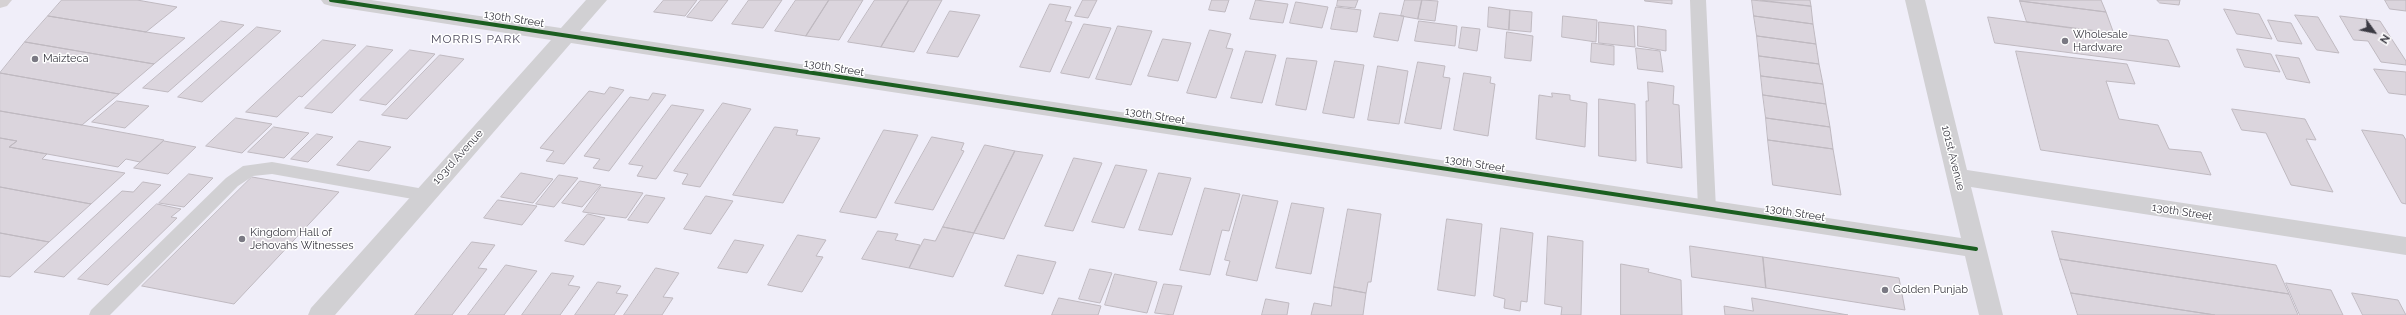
<!DOCTYPE html>
<style>
body{margin:0}
#map{position:relative;width:2406px;height:315px;overflow:hidden;background:#f0eef9;font-family:Raleway,sans-serif}
canvas{display:block}
.north{position:absolute;left:2354px;top:12px;width:40px;height:40px;-webkit-text-stroke:3px #fff;paint-order:stroke;rotate:123deg;font-size:11px;font-weight:700;line-height:16px;text-align:center;color:#3b3a43}
.north::after{content:'';display:block;margin:auto;width:14px;height:18px;background:#3b3a43;clip-path:polygon(50% 0,100% 100%,50% 72%,0 100%)}
</style>
<div id="map">
<canvas width="2406" height="315"></canvas>
<div class="north">N</div>
</div>
<script>
const context = document.querySelector('canvas').getContext('2d');
context.lineJoin = 'round';
function paint(path, color) {
  context.fillStyle = color;
  context.fill(path, 'evenodd');
}
function trace(path, color, width, dash) {
  context.strokeStyle = color;
  context.lineWidth = width;
  context.lineCap = dash ? 'butt' : 'round';
  context.setLineDash(dash || []);
  context.stroke(path);
}
function drawText(font, color, halo, rows, align = 'center') {
  context.font = font + ' Raleway,sans-serif';
  context.lineWidth = 3;
  context.setLineDash([]);
  context.textBaseline = 'middle';
  context.strokeStyle = halo;
  context.fillStyle = color;
  for (const [text, x, y, turn = 0] of rows) {
    context.save();
    context.translate(x, y);
    context.rotate((+turn || 0) * Math.PI / 180);
    context.textAlign = isNaN(turn) ? turn : align;
    if (halo) context.strokeText(text, 0, 0);
    context.fillText(text, 0, 0);
    context.restore();
  }
}
const building = new Path2D(`
 M62 0H137L177 7 146 32 48 16Z
 M664 0H697L685 16 654 12Z
 M701 0H728L712 21 687 17Z
 M749 0H782L763 28 732 24Z
 M796 0H829L806 36 775 31Z
 M829 0H863L839 40 806 36Z
 M875 0H909L881 47 848 42Z
 M909 0H942L914 52 881 47Z
 M1083 0H1097L1088 18 1075 16Z
 M1212 0H1229L1225 12 1209 10Z
 M1256 0 1288 4 1283 23 1250 19Z
 M1338 0H1358L1355 8 1337 6Z
 M1405 0H1422L1418 19 1401 16Z
 M1422 0 1438 1 1435 21 1418 19Z
 M1645 0H1672V4L1645 1Z
 M1752 0 1811 6 1813 24 1754 16Z
 M1760 0H1810L1811 6Z
 M2020 0H2101L2106 12 2020 1Z
 M2157 0H2180L2179 5 2160 3Z
 M2385 0H2406V11L2390 9Z
 M2020 1 2106 12 2114 34 2027 22Z
 M1296 2 1328 7 1322 28 1290 23Z
 M1050 4 1071 7 1065 21 1072 22 1050 72 1020 67Z
 M1336 7 1361 10 1357 32 1331 29Z
 M1489 7 1510 10 1509 30 1488 27Z
 M2224 9 2259 14 2272 39 2237 34Z
 M1510 10 1532 12 1531 32 1509 30Z
 M950 11 980 15 958 57 927 53Z
 M1380 13 1404 16 1398 41 1374 37Z
 M2295 15 2318 17 2339 53 2317 50Z
 M48 16 146 32 185 38 154 64 25 42Z
 M1563 16 1597 20 1596 42 1562 37Z
 M1754 16 1813 24 1816 44 1757 36Z
 M2340 16 2380 21 2406 61V65L2381 62 2368 41 2354 40Z
 M1988 17 2168 40 2180 67 1995 43Z
 M2268 20 2291 23 2302 44 2278 41Z
 M221 21 244 25 168 92 143 88Z
 M1419 21 1457 26 1455 46 1415 41Z
 M1599 22 1634 26 1635 47 1599 43Z
 M1084 24 1111 28 1089 78 1061 73Z
 M1118 26 1152 31 1131 85 1096 79Z
 M1638 26 1666 30V51L1638 46Z
 M257 27 281 31 202 102 178 97Z
 M1462 27 1480 29 1477 51 1459 48Z
 M1210 30 1231 34 1226 48 1233 49 1216 98 1187 93Z
 M1507 32 1533 36 1531 61 1505 58Z
 M1757 36 1816 44 1819 64 1759 56Z
 M1163 39 1191 43 1178 81 1148 76Z
 M323 40 356 45 302 97 299 96 277 117 246 112Z
 M25 42 154 64 119 94 0 73Z
 M1592 43 1614 46V65L1591 62Z
 M367 46 393 50 332 113 305 108Z
 M1636 48 1660 51 1663 72 1638 69Z
 M2237 49 2271 54 2280 72 2245 67Z
 M410 50 435 54 386 105 360 100Z
 M1246 51 1276 55 1262 103 1231 98Z
 M2016 51 2127 64 2135 84 2106 81 2119 119 2158 125 2169 149 2201 152 2211 175 2041 150Z
 M440 55 464 59 407 119 382 115Z
 M2276 55 2299 58 2310 83 2287 79Z
 M1759 56 1819 64 1823 84 1761 76Z
 M1287 58 1317 61 1306 110 1276 105Z
 M1335 61 1364 65 1354 118 1323 113Z
 M1418 62 1445 66 1443 77 1450 78 1441 129 1405 123Z
 M1378 66 1408 71 1399 124 1368 120Z
 M2374 69 2406 72V95L2389 93Z
 M0 73 119 94 82 125 0 111Z
 M1464 73 1491 77 1490 83 1495 84 1488 136 1454 130Z
 M1761 76 1823 84 1826 104 1763 95Z
 M1648 82 1674 86 1673 104 1679 105 1682 168 1647 163 1646 101H1648Z
 M610 87 624 90 564 164 546 161 554 151 540 148 589 91 604 94Z
 M653 93 666 95 609 171 593 168 600 159 584 156 630 97 648 100Z
 M1552 93 1570 95V100L1587 103 1585 147 1536 139 1539 95 1552 97Z
 M1763 95 1826 104 1830 127 1766 118Z
 M1599 99 1635 104 1636 161 1599 156Z
 M117 101 149 106 125 128 92 122Z
 M723 103 751 109 700 187 682 184 688 174 674 171Z
 M672 105 704 110 656 179 637 176 643 166 629 164Z
 M2232 109 2305 119 2316 140 2306 139 2333 192 2291 185 2266 133 2242 130Z
 M0 111 82 125 164 140 140 162 126 159 118 167 9 147 17 141 0 138Z
 M236 118 272 124 242 153 206 146Z
 M1766 118 1830 127 1833 149 1768 140Z
 M274 127 309 133 284 158 248 152Z
 M775 127 798 130 796 135 820 138 783 203 733 195Z
 M884 130 918 135 876 218 840 212Z
 M2362 130 2403 135 2406 140V204L2402 203Z
 M317 134 333 137 308 162 291 159Z
 M932 137 964 143 961 150 964 151 933 210 895 203Z
 M0 138 17 141 9 147 47 154 42 159 125 173 91 204 0 187Z
 M1768 140 1833 149 1841 195 1773 185Z
 M164 141 196 147 168 174 134 168Z
 M359 141 391 147 369 171 337 165Z
 M985 145 1015 151 974 233 943 227Z
 M1015 151 1043 155 1004 239 974 233Z
 M1074 158 1102 163 1073 231 1045 226Z
 M1116 165 1147 170 1124 228 1092 222Z
 M521 173 553 179 533 203 501 197Z
 M1159 173 1191 178 1172 235 1139 230Z
 M189 174 213 178 184 207 159 203Z
 M559 175 578 178 554 207 536 204Z
 M252 177 339 192 234 304 142 286Z
 M580 181 601 185 582 207 562 203Z
 M143 182 161 185 64 277 34 272 122 191 133 192Z
 M0 187 91 204 49 242 0 233Z
 M601 187 643 193 626 218 583 212Z
 M1205 188 1240 194 1229 231 1222 230 1210 275 1180 270Z
 M646 195 665 198 648 223 628 220Z
 M1243 195 1278 201 1257 281 1226 275 1230 261 1225 260Z
 M706 196 733 201 711 234 684 229Z
 M498 200 537 206 522 225 484 218Z
 M1292 203 1324 208 1311 274 1276 268Z
 M157 204 181 209 171 217 177 218 108 285 78 279Z
 M1348 209 1381 214 1371 282H1368L1366 293 1334 287Z
 M588 214 605 218 584 245 565 241Z
 M1447 219 1482 224 1475 296 1438 290Z
 M943 227 974 233 953 277 909 268 924 239 935 241Z
 M1501 228 1533 233 1527 302 1521 301 1520 311 1504 308 1505 299 1494 296Z
 M878 231 898 234 895 240 920 245 909 268 862 259Z
 M2052 231 2276 265 2289 294 2060 259Z
 M0 233 49 242 10 277 0 276Z
 M798 235 826 240 816 256 823 257 802 292 768 285Z
 M1548 236 1583 241 1581 315H1561L1562 307 1545 304Z
 M735 240 764 245 747 273 718 268Z
 M472 242 495 245 478 268 487 269 452 315H415Z
 M1690 246 1763 257 1766 288 1692 277Z
 M1018 255 1056 262 1043 294 1005 286Z
 M1763 257 1899 278 1905 310 1766 288Z
 M2060 259 2289 294 2298 315H2215L2071 293Z
 M1621 264 1649 269 1648 272 1681 280 1682 315H1621Z
 M506 265 537 271 504 315H468Z
 M656 268 679 273 663 297 673 298 662 315H624Z
 M1090 269 1112 273 1100 303 1079 299Z
 M552 273 574 276 568 285 580 287 560 315H522Z
 M1115 274 1157 282 1147 313 1105 305Z
 M598 282 621 286 616 293 628 295 614 315H575Z
 M2286 283 2331 290 2343 315H2300Z
 M1164 284 1182 286 1173 315 1155 313Z
 M1334 287 1366 293 1363 315H1311L1314 303 1331 306Z
 M2071 293 2215 315H2078Z
 M2352 293 2398 300 2406 315H2363Z
 M1059 298 1101 306 1098 315H1052Z
 M1752 298 1848 315H1725L1724 306 1753 311Z
 M1266 299 1289 303 1287 315H1262Z`);
const lane = new Path2D(`
 M1690 0H1706L1716 209 1713 214 1707 215 1701 214 1698 209Z
 M272 162 424 189 430 191 433 195 430 199 424 201 272 174 253 176 238 186 110 315H89L91 310 226 178 243 166Z`);
const street = new Path2D(`
 M321 0H371L561 28 586 0H607L580 31 1961 238 1905 0H1925L1967 170 2406 237V255L1971 187 2003 315H1979L1965 256 571 43 335 315H308L311 308 551 40 331 6 324 4Z`);
const secondary = new Path2D(`
 M0 0H12L7 6 0 8Z`);
const cycleway = new Path2D(`
 M331 0 1976 249`);
const markers = [
 [2065,41,4,"#7a7983"],
 [35,59,4,"#7a7983"],
 [242,239,4,"#7a7983"],
 [1885,290,4,"#7a7983"]
];
const streetNames = [
 ["130th Street",514,19,9],
 ["130th Street",834,68,9],
 ["130th Street",1155,116,9],
 ["103rd Avenue",458,157,-48],
 ["101st Avenue",1953,158,76],
 ["130th Street",1475,164,9],
 ["130th Street",2182,212,9],
 ["130th Street",1795,213,9]
];
const poiNames = [
 ["Wholesale",2073,35],
 ["Hardware",2073,48],
 ["Maizteca",43,59],
 ["Kingdom Hall of",250,233],
 ["Jehovahs Witnesses",250,246],
 ["Golden Punjab",1893,290]
];
const neighbourhoodNames = [
 ["MORRIS PARK",476,39]
];
paint(building, '#dbd5dd');
trace(building, '#bfb9c0', 1);
paint(lane, '#d1d0d3');
paint(street, '#d1d0d3');
paint(secondary, '#d5d1d3');
trace(cycleway, '#1b5e20', 4);
for (const [x, y, r, color] of markers) {
  const dot = new Path2D();
  dot.arc(x, y, r, 0, 2 * Math.PI);
  context.fillStyle = color;
  context.fill(dot);
  trace(dot, '#fff', 1.5);
}
drawText('11px', '#3b3a43', '#fff', streetNames);
drawText('11px', '#3b3a43', '#fff', poiNames, 'left');
context.letterSpacing = '1px';
drawText('12px', '#4e4b5e', '#fff', neighbourhoodNames);
context.letterSpacing = '0px';
</script>
